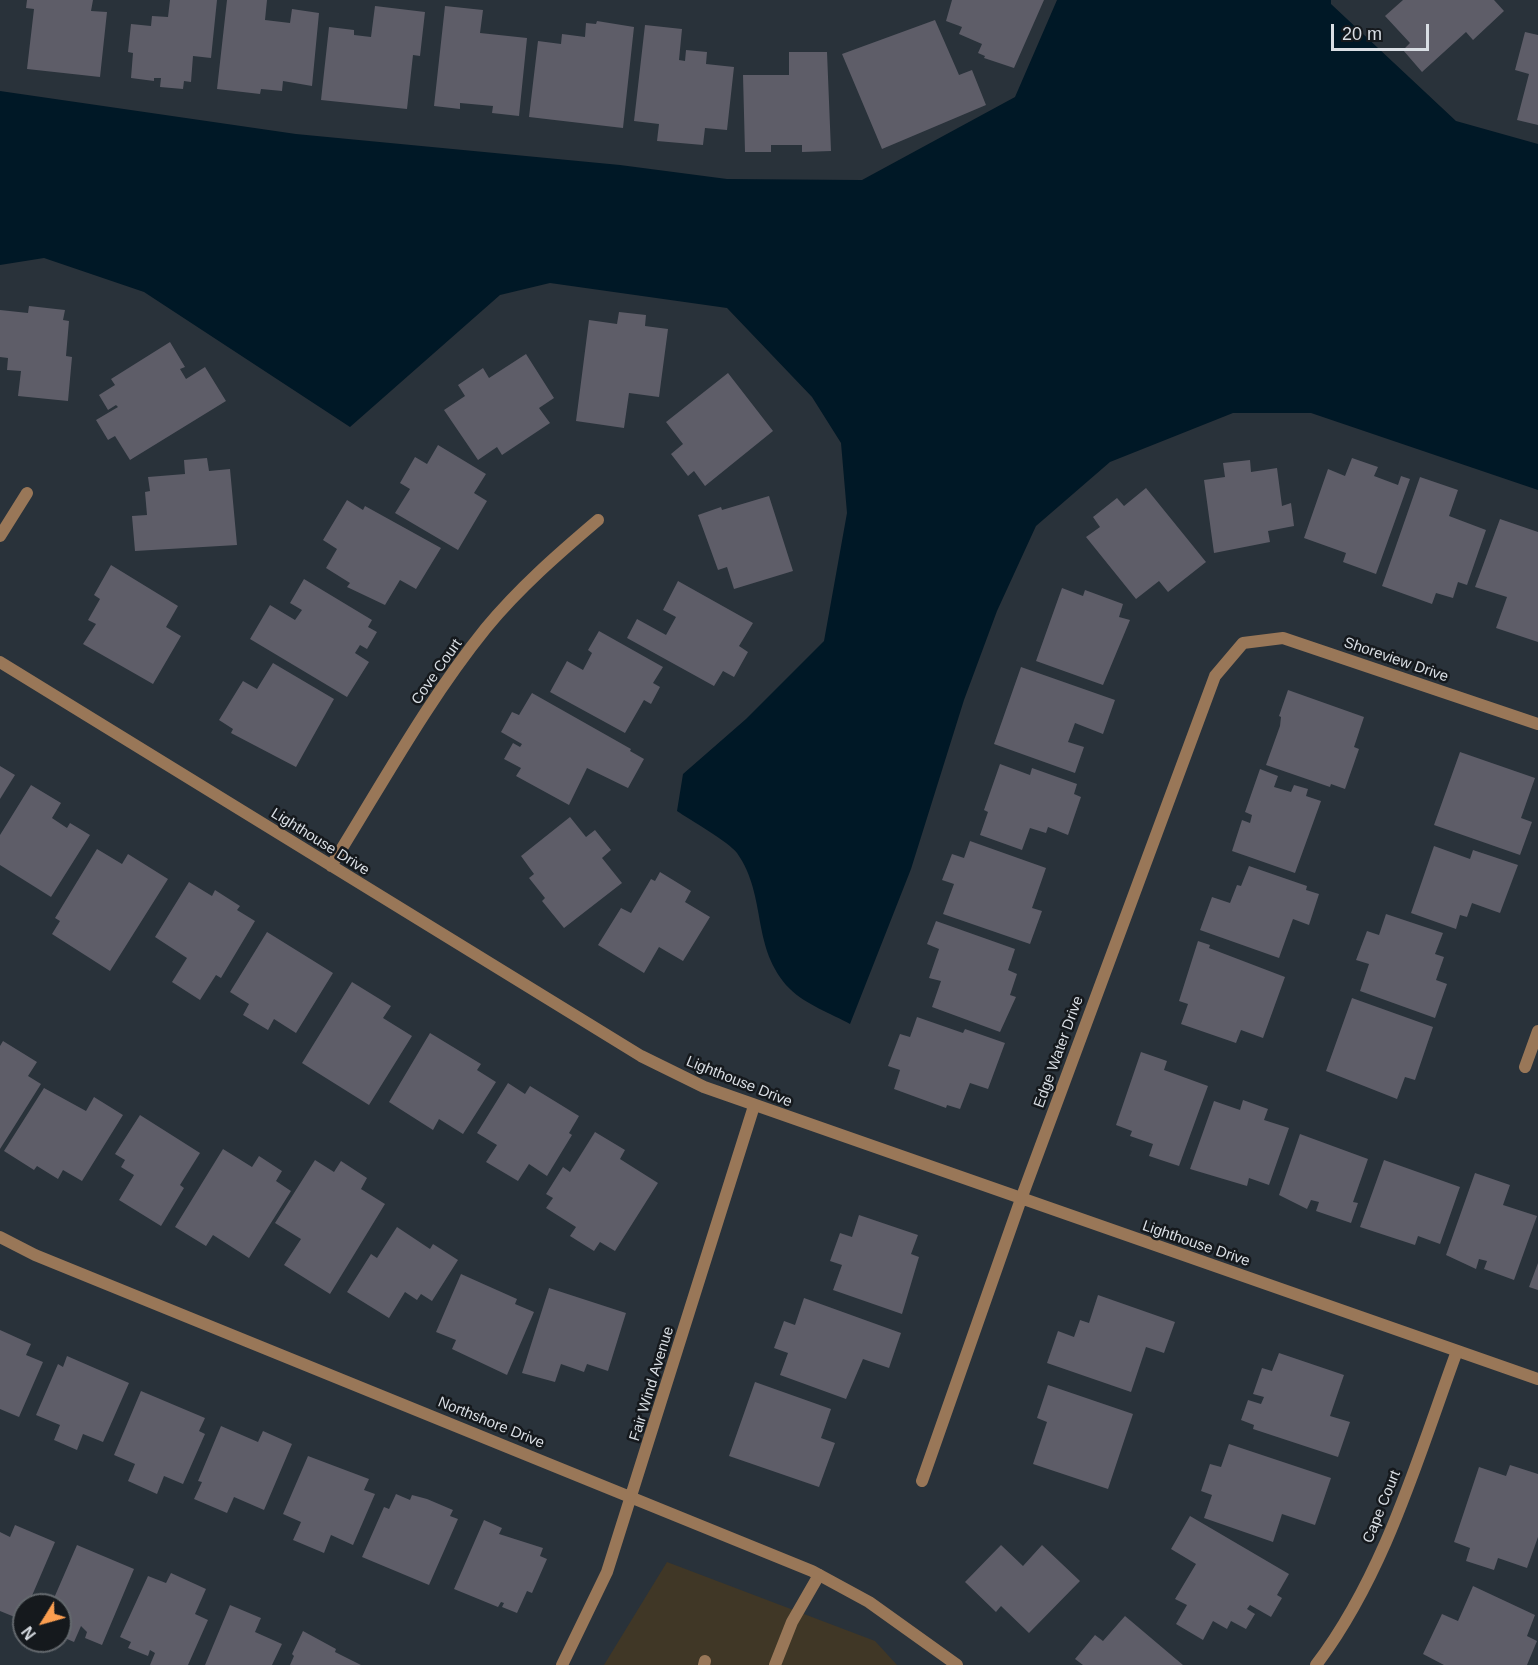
<!DOCTYPE html>
<style>
body{margin:0}
#map{position:relative;width:1538px;height:1665px;overflow:hidden;background:#29323a;font-family:Arial,sans-serif}
canvas{display:block}
.north{position:absolute;left:12px;top:1593px;width:60px;height:60px;box-sizing:border-box;background:#15191d;border:2px solid #63686d;border-radius:50%;rotate:233deg;font-size:16px;font-weight:700;line-height:24px;text-align:center;color:#d9dee4}
.north::after{content:'';display:block;margin:auto;width:21px;height:27px;background:#fb9e50;clip-path:polygon(50% 0,100% 100%,50% 72%,0 100%)}
.scale{position:absolute;left:1331px;top:24px;width:98px;height:27px;box-sizing:border-box;border:3px solid #d9dee4;border-top:0;padding-left:8px;font-size:18px;line-height:21px;white-space:nowrap;color:#d9dee4;-webkit-text-stroke:4px #15191d;paint-order:stroke}
</style>
<div id="map">
<canvas width="1538" height="1665"></canvas>
<div class="north">N</div>
<div class="scale">20 m</div>
</div>
<script>
const context = document.querySelector('canvas').getContext('2d');
context.lineJoin = 'round';
function paint(path, color) {
  context.fillStyle = color;
  context.fill(path, 'evenodd');
}
function trace(path, color, width, dash) {
  context.strokeStyle = color;
  context.lineWidth = width;
  context.lineCap = dash ? 'butt' : 'round';
  context.setLineDash(dash || []);
  context.stroke(path);
}
function drawText(font, color, halo, rows, align = 'center') {
  context.font = font + ' Arial,sans-serif';
  context.lineWidth = 5;
  context.setLineDash([]);
  context.textBaseline = 'middle';
  context.strokeStyle = halo;
  context.fillStyle = color;
  for (const [text, x, y, turn = 0] of rows) {
    context.save();
    context.translate(x, y);
    context.rotate((+turn || 0) * Math.PI / 180);
    context.textAlign = isNaN(turn) ? turn : align;
    if (halo) context.strokeText(text, 0, 0);
    context.fillText(text, 0, 0);
    context.restore();
  }
}
const education = new Path2D(`
 M667 1562 875 1641 897 1665H604Z`);
const water = new Path2D(`
 M1057 0H1331V4L1456 121 1538 144V490L1311 413H1233L1110 462 1036 526 997 611 964 700 911 869 850 1024C832 1014 805 1004 790 989 750 948 768 897 737 853 729 842 690 820 677 811L683 774 746 719 824 641 847 513 841 443 812 397 727 308 550 283 500 295 350 427 144 292 44 258 0 265V91L296 134 620 165 727 179 862 180 1015 97Z`);
const building = new Path2D(`
 M27 0H93L91 11 107 12 100 77 27 69 34 9 26 8Z
 M170 0H217L211 58 193 56 191 82 184 81 183 89 160 87 161 78H154V81L131 78 133 53 128 52 131 24 151 26 152 16 168 17Z
 M227 0H267L265 20 290 23 292 9 319 13 312 86 283 81 282 91 261 89 260 94 217 89Z
 M952 0H1044L1014 68 984 58 985 56 978 53 982 44 959 34 962 27 946 21Z
 M1403 0H1494L1504 11 1473 40 1466 32 1422 72 1403 50 1410 43 1385 16Z
 M375 6 425 12 420 56 413 55 407 109 321 100 329 27 354 30V35L371 37Z
 M445 6 483 10 480 33 527 38 519 116 492 113 493 106 460 103V109L434 106Z
 M935 20 959 75 972 70 986 105 882 149 842 54Z
 M597 21 634 27 623 128 529 117 538 41 561 44 562 34 585 37 586 23 596 24Z
 M645 25 682 29 679 60 685 61 686 50 707 52 706 64 734 67 727 130 705 128 703 145 657 141 659 124 634 121Z
 M1525 32 1538 35V125L1517 120 1529 74 1515 70Z
 M789 52H827L831 151 802 152V145H771V152H745L743 75H789Z
 M29 306 65 310 63 320 69 321 66 356 72 357 68 401 18 396 21 371 7 370 8 358 0 357V310L28 313Z
 M619 312 646 315 645 326 668 329 659 397 629 393 624 428 576 421 589 320 617 324Z
 M170 342 185 367 180 369 186 379 205 367 226 401 130 460 115 436 108 440 96 420 118 407 116 405 108 410 99 395 115 385 111 379Z
 M526 354 554 398 539 408 550 423 502 455 497 447 478 460 444 410 465 396 458 385 483 368 489 378Z
 M728 373 773 431 705 486 694 471 688 476 671 454 683 444 666 422Z
 M438 445 486 474 474 493 487 501 458 550 395 513 410 489 400 483 415 457 427 464Z
 M207 458 209 471 230 469 237 545 135 551 132 516 147 515 145 492 150 491 148 477 185 474 184 460Z
 M1352 458 1378 467 1374 476 1398 485 1401 476 1410 479 1376 574 1343 562 1346 553 1304 538 1328 469 1345 476Z
 M1250 460 1251 472 1277 468 1282 506 1291 503 1294 526 1268 531 1270 542 1214 553 1204 480 1225 477 1223 463Z
 M1420 477 1458 490 1449 516 1486 530 1467 585 1458 582 1453 598 1436 593 1432 604 1382 586Z
 M1146 488 1206 562 1168 592 1159 581 1136 599 1086 537 1100 527 1093 517 1117 498 1124 506Z
 M769 496 793 571 734 589 727 567 718 570 698 515 721 507 722 510Z
 M347 500 363 510 365 506 441 548 416 589 400 580 385 605 347 587 350 583 326 568 337 549 323 540Z
 M1500 519 1538 532V642L1496 628 1507 597 1475 587Z
 M111 565 178 606 166 627 181 636 153 684 83 644 96 624 88 620 100 599 94 595Z
 M304 579 372 620 368 627 377 632 367 649 360 645 355 653 369 662 347 697 250 639 270 605 295 620 302 610 290 603Z
 M678 581 753 623 739 646 748 652 734 677 723 671 714 686 627 638 637 619 666 635 676 617 663 610Z
 M1062 588 1083 596 1085 590 1123 604 1119 617 1130 620 1103 685 1036 661Z
 M599 631 663 667 653 683 660 687 651 704 644 700 625 733 550 692 567 661 583 670 592 653 588 650Z
 M273 663 334 699 296 767 231 733 233 729 219 720 243 681 257 689Z
 M1021 667 1115 700 1103 734 1075 723 1068 742 1084 747 1075 773 994 744Z
 M1288 690 1364 717 1354 747 1359 749 1345 789 1331 784 1330 787 1266 765 1280 726 1281 717 1279 716Z
 M532 693 631 749 630 751 644 759 628 788 587 768 569 805 516 776 521 768 504 759 513 743 520 747 522 744 501 732 512 712 519 715Z
 M1460 752 1535 778 1521 818 1532 822 1520 855 1434 825Z
 M1000 764 1030 775 1032 768 1077 784 1074 794 1081 797 1068 835 1048 827 1046 833 1030 828 1022 850 980 835 988 812 984 810Z
 M0 766 15 775 0 799Z
 M1260 769 1278 776 1274 787 1291 792 1294 785 1308 789 1306 796 1321 801 1295 873 1232 851 1242 820 1250 823 1252 815 1245 812Z
 M31 785 61 803 52 818 67 828 70 823 90 835 51 897 0 865V835Z
 M570 817 586 837 595 830 611 850 602 858 622 883 564 928 542 901 545 898 529 878 534 874 521 856Z
 M970 841 1046 868 1032 908 1042 911 1030 944 943 914 954 884 942 880 952 854 964 858Z
 M1434 846 1470 859 1473 850 1518 865 1500 913 1472 903 1467 917 1460 915 1456 929 1411 913Z
 M97 849 122 864 128 854 168 879 110 971 52 934 60 921 55 918Z
 M1249 866 1307 886 1306 890 1319 894 1309 925 1293 919 1279 958 1200 930 1212 897 1230 903 1237 885 1241 886Z
 M660 872 691 891 685 902 710 917 683 961 659 947 644 973 598 945 621 908 631 913 651 879 655 881Z
 M189 882 212 896 215 890 240 906 237 910 255 921 221 978 216 975 200 1000 172 982 187 958 155 937Z
 M1386 914 1443 933 1435 954 1444 957 1436 980 1447 984 1435 1018 1360 991 1369 964 1356 960 1367 931 1379 935Z
 M936 921 1015 949 1008 970 1017 974 1010 995 1016 997 1000 1032 932 1007 941 981 929 978 939 949 927 944Z
 M267 932 333 973 296 1033 274 1019 268 1030 243 1015 249 1004 230 992Z
 M1198 941 1210 945 1209 948 1285 977 1263 1038 1241 1030 1236 1043 1181 1024 1188 1004 1179 1001Z
 M352 982 391 1006 383 1018 412 1036 369 1105 302 1063Z
 M1352 998 1433 1027 1415 1080 1405 1077 1397 1099 1326 1071Z
 M917 1017 963 1033 965 1029 1005 1043 988 1089 970 1083 960 1109 947 1105 946 1108 894 1089 900 1070 888 1066 900 1034 910 1037Z
 M430 1033 481 1064 477 1070 496 1082 463 1134 439 1119 433 1130 389 1102Z
 M3 1041 37 1062 28 1076 41 1084 0 1149V1046Z
 M1141 1052 1167 1061 1164 1070 1208 1086 1179 1166 1149 1156 1153 1144 1130 1136 1132 1131 1116 1125Z
 M508 1083 525 1094 530 1086 579 1116 569 1133 572 1135 547 1176 529 1164 518 1181 486 1162 497 1145 477 1133Z
 M44 1088 86 1111 94 1097 123 1115 82 1181 63 1170 58 1179 37 1166 34 1170 4 1151Z
 M1243 1100 1268 1109 1264 1120 1289 1128 1269 1185 1249 1178 1247 1186 1190 1169 1214 1101 1240 1110Z
 M140 1115 200 1153 180 1185 184 1188 161 1226 119 1200 134 1175 121 1167 125 1160 115 1154Z
 M595 1132 625 1150 620 1159 658 1183 615 1251 600 1242 594 1251 570 1236 576 1227 546 1208 553 1198 546 1194 563 1167 570 1172Z
 M1300 1134 1368 1159 1353 1202 1358 1203 1351 1223 1316 1211 1319 1202 1311 1200 1307 1209 1279 1195Z
 M223 1149 252 1167 259 1156 282 1171 276 1181 291 1191 249 1258 213 1235 206 1246 175 1227Z
 M315 1160 334 1172 341 1161 367 1178 361 1189 385 1204 330 1294 284 1265 301 1239 275 1223Z
 M1384 1160 1460 1187 1440 1244 1418 1236 1415 1245 1360 1227Z
 M1475 1173 1510 1185 1503 1205 1537 1216 1514 1280 1484 1269 1487 1261 1479 1259 1476 1269 1446 1255Z
 M859 1215 918 1235 911 1254 919 1257 902 1314 833 1290 842 1265 830 1261 840 1233 852 1237Z
 M397 1227 430 1249 433 1244 458 1260 432 1301 421 1294 417 1300 405 1292 389 1318 347 1292 371 1254 377 1258Z
 M1538 1263V1290L1529 1287Z
 M461 1274 517 1299 515 1304 534 1312 507 1375 452 1349 456 1340 436 1332Z
 M549 1288 626 1313 608 1371 587 1364 584 1372 561 1364 555 1382 522 1373Z
 M1098 1295 1175 1322 1164 1353 1146 1347 1131 1392 1047 1363 1058 1331 1074 1337 1080 1320 1089 1323Z
 M804 1298 901 1333 889 1368 863 1359 846 1399 780 1375 788 1353 774 1348 784 1321 795 1325Z
 M0 1330 31 1344 26 1355 43 1362 19 1417 0 1409Z
 M1279 1353 1344 1375 1330 1416 1350 1422 1338 1457 1253 1429 1254 1425 1241 1420 1248 1400 1261 1404 1264 1397 1253 1394 1262 1368 1272 1371Z
 M67 1356 129 1383 103 1442 83 1434 77 1450 54 1440 60 1425 36 1415 58 1364 63 1367Z
 M755 1382 831 1409 821 1438 835 1443 819 1487 729 1456Z
 M1048 1385 1133 1414 1108 1489 1033 1464 1047 1422 1037 1418Z
 M141 1391 205 1418 199 1431 205 1434 183 1484 164 1476 157 1494 128 1481 135 1464 114 1455Z
 M221 1426 258 1442 263 1431 292 1444 264 1510 234 1497 227 1513 194 1499 202 1482 198 1481Z
 M1229 1444 1331 1478 1315 1525 1282 1514 1273 1542 1204 1518 1212 1495 1201 1491 1210 1464 1221 1467Z
 M308 1456 369 1479 364 1490 375 1494 353 1545 331 1535 324 1553 293 1540 301 1522 283 1514Z
 M1510 1465 1538 1474V1537L1527 1568 1498 1558 1494 1570 1466 1561 1470 1548 1454 1542 1479 1467 1506 1476Z
 M396 1494 410 1500 412 1495 427 1499 453 1510 450 1516 458 1519 429 1585 362 1557 384 1507 389 1509Z
 M1190 1516 1289 1574 1277 1595 1282 1598 1271 1617 1250 1605 1247 1609 1255 1614 1246 1629 1231 1621 1227 1629 1213 1621 1203 1640 1176 1624 1187 1605 1175 1599 1196 1564 1171 1549Z
 M484 1520 502 1528 499 1534 543 1548 540 1556 547 1559 532 1593 527 1591 517 1613 502 1607 504 1603 501 1602 498 1607 454 1589Z
 M15 1525 55 1542 28 1605H24L22 1620 0 1611V1532L10 1537Z
 M77 1545 134 1569 102 1645 85 1638 87 1632 81 1626 74 1642 60 1636V1605H51Z
 M1001 1545 1023 1566 1042 1545 1080 1581 1029 1633 1001 1606 996 1612 965 1582Z
 M171 1573 206 1589 195 1614 208 1620 188 1665H150L155 1653 150 1650 148 1656 128 1648 131 1642 120 1637 148 1576 166 1583Z
 M1473 1586 1535 1615 1527 1636 1537 1641 1527 1665H1444L1423 1654 1442 1614 1458 1621Z
 M230 1605 261 1618 255 1632 282 1644 272 1665H205Z
 M1125 1616 1183 1665H1083L1075 1659 1095 1635 1103 1641Z
 M303 1631 336 1649 335 1652 361 1665H290L294 1656 292 1654Z`);
const lane = new Path2D(`
 M704 1665 705 1661
 M775 1665 792 1622 819 1575`);
const street = new Path2D(`
 M0 536 27 493
 M0 662 641 1056 704 1087 1538 1379
 M331 866C381 786 427 701 486 628 519 588 558 554 598 520
 M1525 1067 1538 1031
 M0 1237 35 1255 812 1571 869 1602 957 1665
 M922 1481 1021 1199 1215 676 1243 643 1283 638 1538 724
 M562 1665 607 1572 754 1106
 M1316 1665C1385 1574 1418 1457 1457 1351`);
const streetNames = [
 ["Shoreview Drive",1396,660,19],
 ["Cove Court",437,672,-55],
 ["Lighthouse Drive",320,842,32],
 ["Edge Water Drive",1059,1052,-70],
 ["Lighthouse Drive",739,1082,22],
 ["Lighthouse Drive",1196,1244,19],
 ["Fair Wind Avenue",652,1384,-73],
 ["Northshore Drive",491,1423,22],
 ["Cape Court",1382,1507,-68]
];
paint(education, '#403726');
paint(water, '#001826');
paint(building, '#5e5d68');
trace(lane, '#997758', 12);
trace(street, '#997758', 12);
drawText('15px', '#d9dee4', '#15191d', streetNames);
</script>
